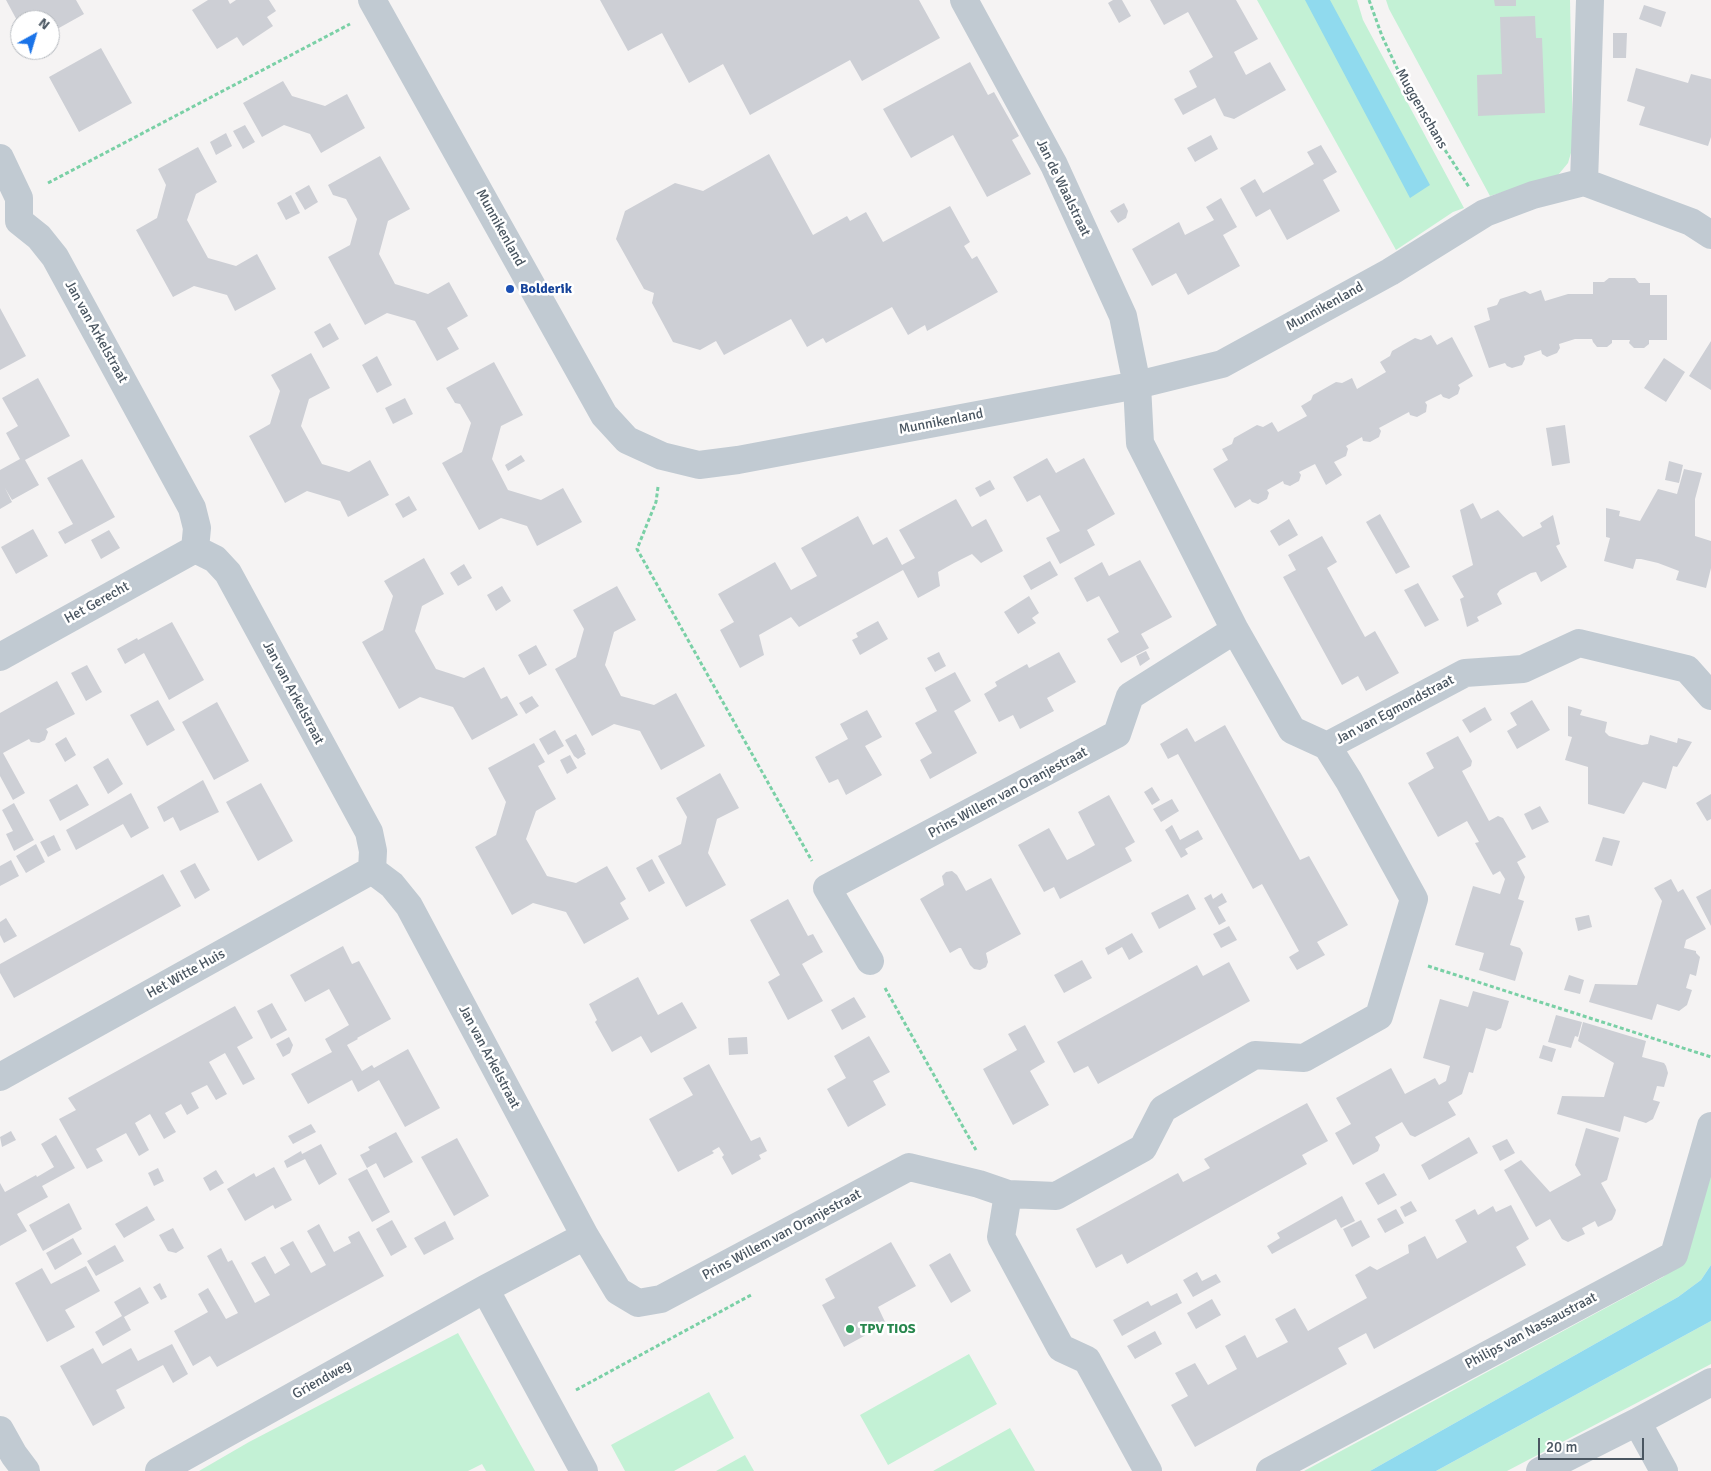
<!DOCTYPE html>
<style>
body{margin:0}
#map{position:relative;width:1711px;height:1471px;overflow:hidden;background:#f5f3f3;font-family:Signika,sans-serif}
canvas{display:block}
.north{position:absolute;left:10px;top:10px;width:50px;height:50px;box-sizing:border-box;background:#fff;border:1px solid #b7bbc0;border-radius:50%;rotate:39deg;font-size:14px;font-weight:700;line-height:20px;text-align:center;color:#4a5661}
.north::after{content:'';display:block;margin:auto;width:18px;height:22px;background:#1a73e8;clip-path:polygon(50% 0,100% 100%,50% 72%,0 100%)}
.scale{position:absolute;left:1538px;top:1438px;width:106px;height:22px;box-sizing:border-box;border:2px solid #4a5661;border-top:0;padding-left:6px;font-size:15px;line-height:18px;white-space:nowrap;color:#4a5661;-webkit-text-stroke:4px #fff;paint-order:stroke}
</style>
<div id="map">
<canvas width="1711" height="1471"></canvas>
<div class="north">N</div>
<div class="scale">20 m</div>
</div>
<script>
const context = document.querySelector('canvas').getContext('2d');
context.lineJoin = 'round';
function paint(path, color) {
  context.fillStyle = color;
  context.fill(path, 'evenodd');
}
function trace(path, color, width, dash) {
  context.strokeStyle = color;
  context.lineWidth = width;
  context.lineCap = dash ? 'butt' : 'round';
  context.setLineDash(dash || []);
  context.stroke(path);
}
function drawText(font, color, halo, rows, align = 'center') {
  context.font = font + ' Signika,sans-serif';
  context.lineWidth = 5;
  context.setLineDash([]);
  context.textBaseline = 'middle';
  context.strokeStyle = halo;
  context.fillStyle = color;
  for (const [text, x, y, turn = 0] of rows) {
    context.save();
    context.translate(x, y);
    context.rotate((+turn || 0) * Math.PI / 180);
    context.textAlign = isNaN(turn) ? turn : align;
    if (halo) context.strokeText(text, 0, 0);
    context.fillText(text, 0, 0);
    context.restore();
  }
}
const green = new Path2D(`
 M1257 0H1357L1363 20 1464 208 1453 212 1396 250Z
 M1386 0H1570L1573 146 1568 163 1553 181 1520 187 1490 196 1389 9Z
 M1711 1171V1265L1701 1280 1678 1297 1370 1471H1304L1663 1277 1683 1261Z
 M1711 1321V1364L1507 1471H1436Z
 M458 1333 535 1471H486L482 1464 468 1471H199L249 1442Z
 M969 1354 997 1404 888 1465 860 1415Z
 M709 1392 734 1438 674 1471H625L611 1445Z
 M1010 1428 1035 1471H933Z
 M745 1455 754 1471H716Z`);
const water = new Path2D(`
 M1305 0H1330L1430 185 1410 198Z
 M1711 1265V1321L1436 1471H1370L1678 1297 1701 1280Z`);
const building = new Path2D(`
 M6 0H76L84 14 50 33V20H20V26Z
 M208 0H228L230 4 236 0H269L276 11 267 17 273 26 243 46 237 37 217 49 192 10Z
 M600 0H919L940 38 862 81 850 60 750 115 723 64 689 83 662 33 628 51Z
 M1113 0H1122L1131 16 1119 23 1108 3Z
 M1150 0H1236L1258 39 1234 52 1239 62 1246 75 1270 62 1286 90 1234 119 1224 116 1215 98 1183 115 1174 99 1197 87 1189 71 1213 57 1188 12 1164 25Z
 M1494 0H1516V6H1495Z
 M1644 5 1666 12 1661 27 1639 19Z
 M1535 16 1536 38H1542L1545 113 1478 116 1477 75 1502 74 1500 17Z
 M1613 33H1627L1626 58H1613Z
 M101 48 132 103 79 132 49 77Z
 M970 62 988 95 994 92 1019 136 1012 140 1031 174 987 197 953 135 911 158 883 109Z
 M1636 68 1688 83 1691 74 1711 79V137L1708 146 1639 125 1645 107 1627 101Z
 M283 81 292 96 325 106 347 94 365 128 321 153 310 134 284 125 262 137 243 103Z
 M245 125 255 142 243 149 233 131Z
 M226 133 232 146 216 155 210 142Z
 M1211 135 1218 149 1195 162 1187 148Z
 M1321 145 1337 172 1323 180 1340 211 1287 240 1270 209 1256 217 1240 188 1255 179 1263 193 1314 164 1307 152Z
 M198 147 217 182 196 194 187 220 208 258 236 266 257 254 276 289 235 311 227 295 194 286 173 297 136 230 157 218 166 185 158 169Z
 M769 154 813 235 847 216 850 221 866 212 883 242 950 206 970 242 964 246 972 259 977 256 998 292 927 331 925 325 908 335 892 307 826 343 823 338 807 347 791 319 724 355 716 341 700 350 673 342 652 303 654 293 644 289 616 239 625 211 675 183 703 191Z
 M380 156 410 209 388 221 379 254 395 284 428 294 449 282 468 316 447 328 459 349 437 361 415 321 387 313 365 325 328 257 350 245 357 219 346 199 333 195 328 185Z
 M309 185 318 202 305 210 295 193Z
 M291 195 300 213 286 220 277 203Z
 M1221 198 1237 227 1223 235 1240 266 1188 295 1176 273 1152 286 1132 249 1179 222 1185 235 1214 220 1206 207Z
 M1124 203 1128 211 1126 218 1118 223 1110 211Z
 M1609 278H1635L1639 283H1650V295H1667V340H1649V344L1644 348H1634L1629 343 1630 340H1612V343L1607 347H1597L1593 342 1592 339H1575L1559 344 1560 348 1557 353 1547 357 1542 354 1541 350 1524 356 1525 359 1522 365 1512 368 1507 366 1505 363 1489 368 1474 326 1490 320 1487 308 1497 305 1500 299 1525 291 1530 294 1541 290 1545 301 1568 294H1593V282H1604Z
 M0 308 26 356 0 370Z
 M330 323 339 339 323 348 314 332Z
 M1431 335 1437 345 1452 337 1473 376 1458 385 1460 388 1458 394 1449 399 1443 397 1441 394 1425 402 1427 405 1426 412 1417 417 1410 415 1409 412 1379 428 1381 431 1379 437 1370 442 1363 441 1362 437 1346 446 1348 449 1346 456 1334 462 1342 475 1326 485 1315 464 1299 472 1301 475 1299 481 1290 486 1284 484 1283 481 1267 490 1269 493 1267 499 1258 504 1252 502 1250 499 1235 508 1213 469 1228 460 1222 449 1232 444 1234 438 1257 425 1263 427 1272 422 1278 432 1307 416 1301 406 1311 400 1313 395 1336 382 1342 383 1352 378 1357 389 1386 372 1380 362 1390 356 1392 351 1415 338 1421 340Z
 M1711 341V390L1689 376Z
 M311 353 330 388 309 399 301 426 322 464 349 472 370 460 389 495 348 517 340 501 307 491 285 503 249 436 270 424 280 391 271 375Z
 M377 356 392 385 377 393 362 365Z
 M1664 358 1685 372 1666 402 1644 388Z
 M494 362 523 415 501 426 492 459 508 490 541 500 563 488 582 522 537 546 527 526 501 518 479 530 442 463 462 452 471 423 460 404 455 403 446 388Z
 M38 378 70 436 25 460 39 485 12 500 5 488 12 502 0 509V470L20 459 6 433 18 426 2 398Z
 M405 398 413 414 393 424 385 408Z
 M1565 425 1570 463 1552 466 1546 428Z
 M521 455 525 461 508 471 505 465Z
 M1047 458 1056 473 1084 458 1115 514 1087 530 1095 545 1060 564 1046 538 1060 531 1040 495 1027 502 1013 477Z
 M82 459 115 517 65 544 58 532 73 524 47 478Z
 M1669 461 1683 465 1679 483 1665 480Z
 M1684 469 1702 473 1695 499V536L1711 541V568L1706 588 1676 580 1679 571 1658 563 1641 559H1636L1633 569 1604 561 1610 538 1606 537V508L1620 511 1619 516 1640 521 1658 489 1677 494Z
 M990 480 995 489 980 497 975 488Z
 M409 496 417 510 403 518 395 504Z
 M956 499 972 527 986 519 1003 551 981 563 972 554 954 563 938 572 940 586 918 598 903 570 799 627 791 617 759 635 764 655 740 668 720 630 734 622 718 594 775 562 791 590 817 576 801 548 858 516 873 545 887 537 902 565 915 558 899 530Z
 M1473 503 1481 519 1498 510 1523 537 1542 527 1540 523 1553 515 1560 544 1556 546 1567 567 1541 582 1536 572 1531 573 1500 590 1497 594 1502 604 1477 617 1479 621 1467 627 1460 599 1464 597 1452 576 1473 565 1460 510Z
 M1380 514 1410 567 1396 574 1366 522Z
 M1289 519 1298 535 1279 546 1270 531Z
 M33 529 48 556 16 574 1 547Z
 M109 530 120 548 101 559 91 540Z
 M1322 536 1337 562 1327 568 1350 610 1365 637 1375 631 1399 673 1366 691 1358 676 1342 685 1283 577 1296 570 1288 555Z
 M424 558 444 594 422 606 415 631 436 669 464 678 484 667 501 699 507 696 518 715 472 740 453 707 420 697 399 709 362 642 383 630 393 596 384 581Z
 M1140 560 1172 617 1141 634 1149 648 1121 663 1107 639 1119 632 1099 596 1087 602 1074 578 1102 562 1109 576Z
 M1050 561 1058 575 1031 590 1023 576Z
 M464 564 472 578 458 586 450 573Z
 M1418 583 1439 620 1425 627 1404 590Z
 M502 586 511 601 496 611 487 595Z
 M617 586 636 620 614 632 605 665 621 696 654 705 676 693 705 746 661 770 640 731 614 724 592 736 555 669 576 657 584 629 573 610Z
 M1029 596 1039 613 1032 618 1036 623 1018 634 1004 612Z
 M878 621 888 639 860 655 852 640 858 637 856 633Z
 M172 622 204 680 169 700 144 653 125 664 117 649 137 638 138 640Z
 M536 645 547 665 529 675 518 655Z
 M1146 651 1150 659 1140 666 1136 656Z
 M939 652 946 666 935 672 927 658Z
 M1059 652 1076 682 1047 698 1054 711 1020 729 1013 715 999 722 984 694 997 686 995 682 1027 664 1029 668Z
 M87 665 102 692 86 701 71 673Z
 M955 672 971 701 954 711 977 753 930 779 920 760 932 753 915 723 937 711 925 688Z
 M57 681 75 714 46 729 48 732 45 740 39 743 31 742 29 739 3 753 25 793 13 800 0 776V713Z
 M532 696 539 706 526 714 519 703Z
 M158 700 175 730 147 746 130 715Z
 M1532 700 1550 730 1517 749 1507 731 1517 725 1510 713Z
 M217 702 249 761 214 780 182 722Z
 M1568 706 1582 710 1580 715 1607 722 1605 732 1609 736 1642 745 1648 744 1650 735 1677 743 1678 738 1692 742 1677 767 1673 766 1666 789 1643 782 1624 814 1588 804V767L1565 760 1572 737 1568 736Z
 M1485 707 1492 720 1470 733 1462 720Z
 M867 710 882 737 865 746 882 775 846 795 838 779 829 783 815 757 848 739 840 724Z
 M1225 725 1300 860 1309 856 1348 925 1317 942 1325 955 1297 970 1289 957 1299 951 1262 884 1253 889 1178 754 1168 759 1160 744 1187 728 1195 742Z
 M555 730 564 746 548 755 539 739Z
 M576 734 585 750H584L586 754 578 759 574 756 565 740Z
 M1458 736 1472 761 1471 766 1462 771 1489 821 1498 816 1503 818 1526 857 1517 862 1525 877 1518 899 1524 901 1510 945 1520 948 1523 953 1515 981 1479 970 1484 953 1455 945 1473 886 1500 894 1505 879 1500 871 1493 875 1475 843 1479 842 1467 821 1438 837 1408 783 1434 768 1426 753Z
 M66 737 76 755 65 762 55 744Z
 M534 743 545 762 538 766 556 799 536 811 526 839 547 876 576 883 607 866 626 899 620 903 629 919 584 944 566 912 533 903 512 915 475 847 496 835 506 802 488 768Z
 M570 755 577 768 567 774 560 760Z
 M108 758 123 784 108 794 93 767Z
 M720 773 739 808 717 819 708 853 726 885 686 907 658 856 681 844 687 817 676 798Z
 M203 780 219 812 180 831 173 817 164 822 157 807Z
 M261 783 293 841 258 861 226 802Z
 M77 784 89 805 60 821 49 800Z
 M1152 787 1160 800 1152 805 1144 792Z
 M131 793 149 828 131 838 123 824 76 850 66 830Z
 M1711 794V819L1707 821 1696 803Z
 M1109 795 1135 842 1125 848 1132 861 1060 899 1054 887 1044 892 1018 845 1049 828 1067 860 1081 853 1095 845 1078 812Z
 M1172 799 1179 811 1161 822 1153 809Z
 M14 803 34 840 14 851 6 834 13 831 2 810Z
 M1540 806 1549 822 1532 830 1524 814Z
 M1172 825 1180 840 1198 830 1203 839 1185 849 1188 854 1181 858 1165 830Z
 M54 835 61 850 48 857 40 842Z
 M1603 837 1620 841 1612 866 1595 861Z
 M36 844 45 862 26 873 16 856Z
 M652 859 665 883 649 892 636 868Z
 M11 860 19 876 0 886V866Z
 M195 863 210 890 195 899 180 871Z
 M952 871 957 875 966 891 991 878 1021 934 986 953 988 962 986 967 980 970 974 969 970 965 961 948H959L950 953 920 899 944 885 942 876 946 872Z
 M163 874 181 906 14 998 0 973V964Z
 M1671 879 1678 892 1683 889 1706 929 1686 940 1684 948 1696 951V953L1700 957 1696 976 1690 974 1686 988 1692 990 1687 1005 1679 1011 1657 1004 1652 1020 1589 1002 1595 984 1637 985 1662 901 1654 888Z
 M1711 889V926L1696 897Z
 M1222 893 1227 902 1218 907 1226 921 1219 925 1204 898 1211 894 1213 899Z
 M1188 894 1196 909 1159 929 1151 913Z
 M788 899 808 936 813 934 823 952 802 964 823 1001 788 1020 768 982 780 975 750 920Z
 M1589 915 1592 927 1578 931 1575 918Z
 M6 918 17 936 4 943 0 935V922Z
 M1229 926 1237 940 1221 948 1213 934Z
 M1132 933 1143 952 1129 960 1122 947 1108 955 1105 948Z
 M343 946 352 964 359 961 391 1019 357 1038 358 1039 347 1045 362 1071 372 1065 374 1068 408 1049 440 1108 405 1127 379 1080 358 1092 352 1080 308 1104 291 1074 332 1052 325 1039 349 1025 329 989 305 1002 290 975Z
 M1082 960 1092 978 1064 993 1054 975Z
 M1229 962 1250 1001 1098 1084 1088 1066 1074 1073 1057 1042 1197 965 1203 976Z
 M1569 975 1584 980 1580 994 1564 990Z
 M638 977 658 1015 682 1002 697 1028 651 1053 641 1036 612 1052 595 1022 597 1020 589 1004Z
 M1473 991 1509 1001 1501 1028 1496 1031 1486 1028 1473 1073 1469 1072 1462 1094 1448 1102 1456 1115 1415 1137 1410 1135 1402 1122 1375 1137 1380 1145 1378 1151 1353 1165 1335 1133 1351 1124 1336 1098 1391 1068 1405 1094 1435 1078 1439 1085 1446 1081 1450 1066 1423 1058 1440 999 1468 1007Z
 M854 997 866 1017 842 1030 831 1010Z
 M272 1003 287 1030 271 1039 257 1011Z
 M235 1006 253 1038 237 1047 255 1079 243 1085 225 1053 209 1062 227 1094 216 1100 207 1085 191 1093 199 1108 187 1115 181 1104 165 1113 176 1132 164 1139 150 1114 135 1123 149 1150 139 1156 126 1133 96 1149 103 1161 87 1169 59 1119 76 1110 68 1098Z
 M1556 1015 1582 1022 1578 1037 1575 1036 1571 1048 1548 1042Z
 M1583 1022 1646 1041 1642 1057 1664 1063 1666 1066 1668 1073 1664 1087 1657 1086 1653 1100 1660 1102 1653 1119 1646 1123 1624 1116 1620 1132 1557 1114 1562 1096 1604 1097 1614 1063 1578 1041Z
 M1025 1025 1045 1062 1030 1071 1049 1105 1013 1125 983 1069 1017 1050 1008 1034Z
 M869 1036 890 1072 873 1081 886 1105 848 1127 827 1089 846 1078 834 1056Z
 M289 1037 293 1045 290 1053 283 1057 276 1044Z
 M747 1037 748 1054 729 1055 728 1038Z
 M1543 1045 1556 1049 1552 1062 1539 1058Z
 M709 1064 751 1141 760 1137 767 1151 759 1155 761 1159 732 1175 722 1157 724 1155 719 1147 712 1151 714 1153 678 1172 649 1119 693 1095 683 1078Z
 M1307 1103 1328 1141 1302 1155 1307 1164 1127 1264 1122 1254 1096 1268 1076 1229 1178 1173 1183 1182 1210 1168 1204 1159Z
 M311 1124 316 1132 293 1144 288 1136Z
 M1586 1128 1619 1138 1607 1180 1601 1183 1616 1210 1615 1214 1612 1220 1598 1227 1595 1221 1582 1228 1585 1234 1568 1242 1562 1239 1550 1219 1536 1227 1504 1170 1521 1160 1550 1192 1581 1175 1575 1165Z
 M11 1131 16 1140 2 1147 0 1137Z
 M396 1132 413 1162 384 1178 376 1163 367 1168 360 1155 370 1150 368 1147Z
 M56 1135 75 1168 42 1186 48 1197 17 1214 27 1231 0 1246V1183L5 1192 36 1175 37 1177 54 1167 41 1144Z
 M1469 1137 1478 1153 1429 1180 1421 1165Z
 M457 1138 489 1196 454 1216 421 1157Z
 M1507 1139 1515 1153 1500 1161 1492 1146Z
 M321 1144 337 1174 319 1185 305 1159 287 1168 284 1161 301 1151 302 1154Z
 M274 1167 292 1200 275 1209 273 1205 245 1221 227 1189 254 1173 256 1177Z
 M158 1168 164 1181 154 1186 148 1173Z
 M367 1169 390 1212 372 1222 348 1179Z
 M216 1170 224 1183 210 1191 203 1178Z
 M1384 1173 1397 1195 1378 1205 1365 1183Z
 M1342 1196 1355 1221 1341 1228 1336 1219 1272 1254 1267 1246 1280 1238 1277 1233Z
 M1411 1201 1417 1211 1405 1217 1400 1207Z
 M69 1203 82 1229 43 1251 29 1225Z
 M1511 1205 1529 1239 1516 1247 1526 1265 1374 1349 1366 1333 1338 1348 1347 1364 1195 1447 1171 1405 1188 1396 1175 1373 1195 1363 1208 1385 1237 1369 1225 1346 1245 1335 1257 1358 1288 1342 1275 1319 1295 1308 1308 1331 1367 1298 1355 1275 1370 1266 1377 1270 1409 1253 1408 1245 1425 1236 1437 1259 1467 1242 1455 1220 1475 1209 1478 1215 1493 1206 1496 1212Z
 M147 1206 155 1220 124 1238 115 1224Z
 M1396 1209 1404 1223 1385 1233 1377 1219Z
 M392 1220 407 1247 391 1256 376 1229Z
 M1361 1220 1370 1237 1352 1247 1343 1229Z
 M445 1221 454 1239 424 1255 414 1238Z
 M319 1224 334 1252 351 1243 348 1237 359 1231 384 1276 217 1367 210 1356 193 1366 174 1331 208 1312 198 1294 208 1288 226 1319 238 1313 207 1256 221 1248 228 1262 232 1260 255 1303 270 1295 251 1263 265 1256 275 1274 290 1265 280 1248 293 1241 311 1273 326 1265 307 1231Z
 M173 1228 184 1248 176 1253 168 1251 159 1235Z
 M73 1238 82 1254 55 1270 46 1253Z
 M891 1242 916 1286 878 1307 886 1324 844 1347 822 1305 835 1298 825 1279Z
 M115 1245 124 1261 96 1276 87 1261Z
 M950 1253 971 1291 951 1303 929 1265Z
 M86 1266 100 1291 65 1310 75 1327 47 1342 15 1283 42 1268 51 1284Z
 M1197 1272 1202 1281 1216 1274 1221 1282 1193 1297 1183 1280Z
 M160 1283 167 1297 161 1300 153 1287Z
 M140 1287 149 1303 124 1317 131 1330 103 1346 95 1332 122 1316 114 1302Z
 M1177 1293 1182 1303 1122 1336 1113 1320 1148 1301 1151 1306Z
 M1212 1299 1221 1315 1196 1329 1187 1313Z
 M1155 1331 1162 1344 1135 1359 1127 1346Z
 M172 1344 188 1374 173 1383 163 1365 116 1390 125 1408 93 1426 60 1366 93 1348 102 1364 131 1348 138 1361Z`);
const path = new Path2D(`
 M1369 0 1382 36 1410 96 1469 187
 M48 183 350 24
 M658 487 656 502 637 549 812 861
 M1428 966 1711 1057
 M885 988 976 1150
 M576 1390 751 1295`);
const minor = new Path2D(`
 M372 0 604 415 627 440 662 456 699 465 738 460 1137 385 1222 364 1390 272 1485 213 1533 195 1584 182 1691 222 1711 235
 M964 0 1054 165 1123 316 1137 385 1140 443 1235 630 1292 730 1327 746 1349 781 1414 899 1379 1016 1304 1058 1255 1055 1163 1109 1143 1148 1056 1196 1008 1194 1001 1237 1061 1348 1087 1360 1148 1471
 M0 158 19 198V221L39 237 55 257 192 508 197 528 195 549 215 559 228 573 369 832 373 851 372 870 392 885 409 906 585 1236 618 1291 638 1303 661 1299 909 1167 979 1184 1008 1194
 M1584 182 1590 0
 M0 657 195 549
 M1327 746 1465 673 1523 669 1579 643 1687 669 1711 696
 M870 961 827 888 1117 734 1130 696 1235 630
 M0 1077 372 870
 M485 1289 584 1471
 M1637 1422 1664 1471
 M0 1430 14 1455 26 1471
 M159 1471 485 1289 585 1236
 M1270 1471 1674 1255 1711 1126
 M1540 1471 1637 1422 1711 1382`);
const markers = [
 [510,289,5,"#1a4fb4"],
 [850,1329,5,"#2e9e5b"]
];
const streetNames = [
 ["Muggenschans",1421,109,60],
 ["Jan de Waalstraat",1063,188,64],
 ["Munnikenland",500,228,61],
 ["Munnikenland",1325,307,-29],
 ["Jan van Arkelstraat",96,332,61],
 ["Munnikenland",941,422,-11],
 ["Het Gerecht",97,603,-29],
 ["Jan van Arkelstraat",293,693,62],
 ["Jan van Egmondstraat",1395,710,-28],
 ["Prins Willem van Oranjestraat",1008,793,-28],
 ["Het Witte Huis",186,974,-29],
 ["Jan van Arkelstraat",489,1057,62],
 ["Prins Willem van Oranjestraat",782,1235,-28],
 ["Philips van Nassaustraat",1531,1331,-28],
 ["Griendweg",322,1380,-29]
];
const transitNames = [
 ["Bolderik",520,289]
];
const leisureNames = [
 ["TPV TIOS",860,1329]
];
paint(green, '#c3f1d5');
paint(water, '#90daee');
paint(building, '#cdcfd5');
trace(path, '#7ad0a6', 3, [4, 2.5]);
trace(minor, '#c1cad2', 28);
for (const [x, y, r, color] of markers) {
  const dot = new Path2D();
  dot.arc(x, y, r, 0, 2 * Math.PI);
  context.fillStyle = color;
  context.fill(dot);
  trace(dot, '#fff', 2);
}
drawText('14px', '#4a5661', '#fff', streetNames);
drawText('bold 14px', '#164399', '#fff', transitNames, 'left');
drawText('bold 14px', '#27864d', '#fff', leisureNames, 'left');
</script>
